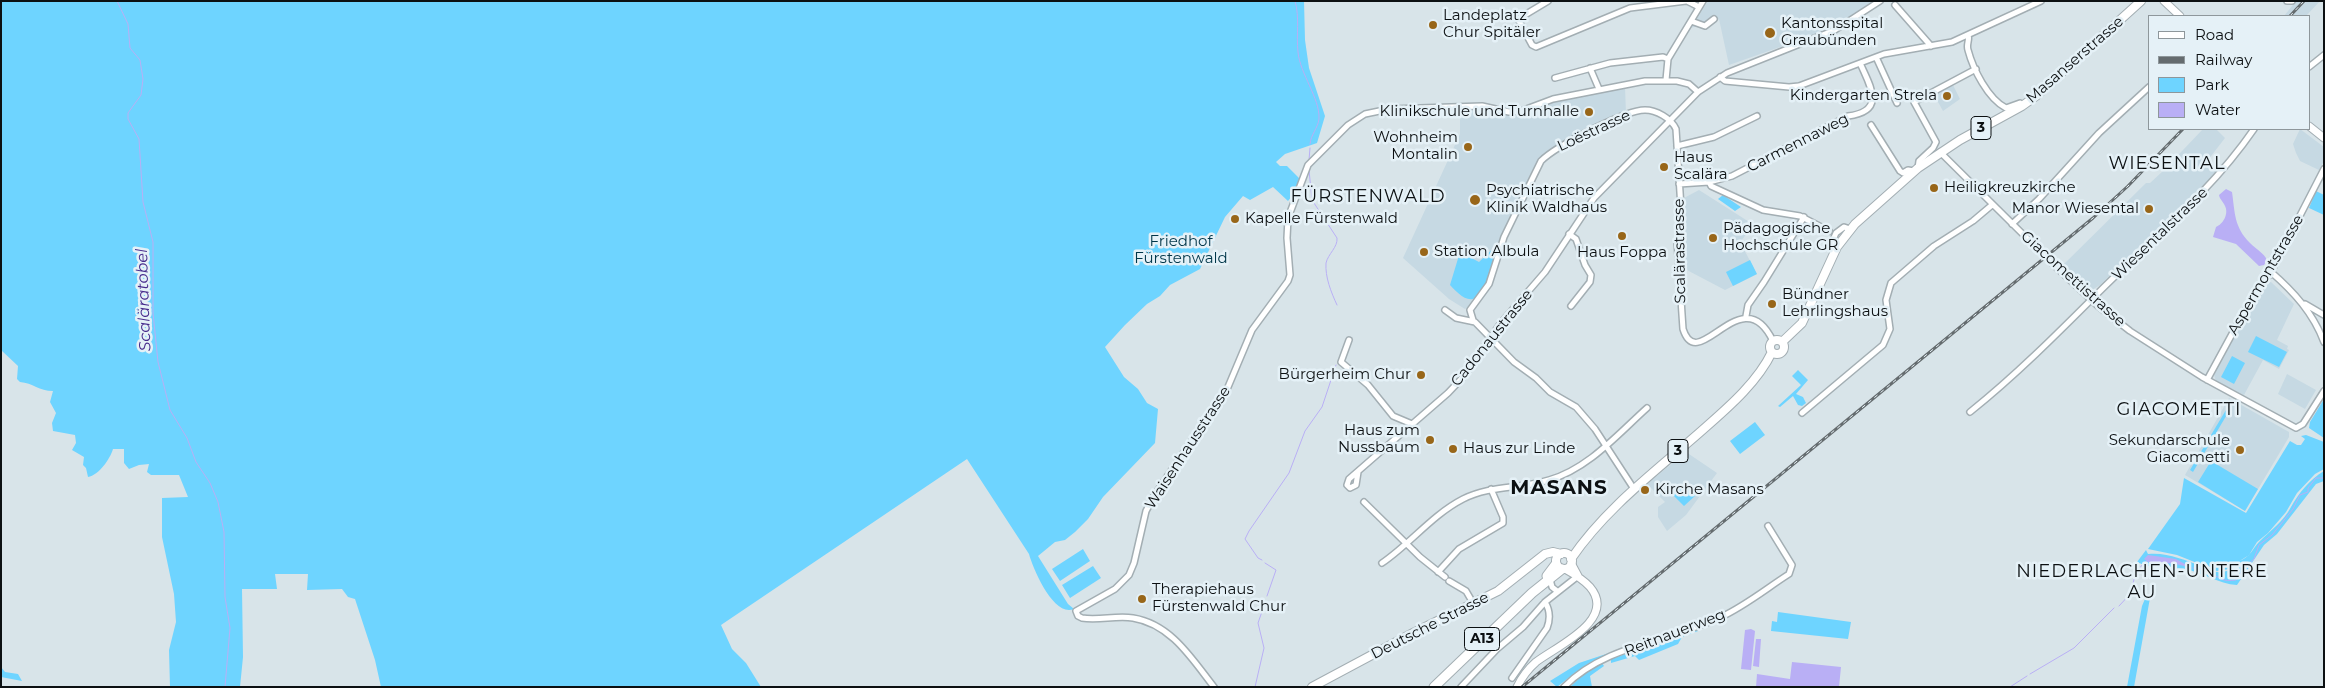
<!DOCTYPE html>
<meta charset="utf-8">
<style>
body{margin:0}
#map{position:relative;width:2325px;height:688px;overflow:hidden;background:#d8e4e9;font-family:Montserrat,sans-serif}
canvas{display:block}
.frame{position:absolute;inset:0;border:2px solid #0c1012;pointer-events:none}
.legend{position:absolute;left:2148px;top:15px;width:162px;height:115px;box-sizing:border-box;background:#e5f1f7;border:1px solid #8e979b;margin:0;padding:6px 9px;list-style:none;font-size:15px;color:#0c1012}
.legend li{display:flex;align-items:center;gap:10px;height:25px}
.legend b{width:25px;border:1px solid #8e979b}
</style>
<div id="map">
<canvas width="2325" height="688"></canvas>
<div class="frame"></div>
<ul class="legend">
<li><b style="height:6px;background:#fff"></b>Road</li>
<li><b style="height:6px;background:#656c6f"></b>Railway</li>
<li><b style="height:14px;background:#6ed4ff"></b>Park</li>
<li><b style="height:14px;background:#b9aff5"></b>Water</li>
</ul>
</div>
<script>
const context = document.querySelector('canvas').getContext('2d');
context.lineJoin = 'round';
function paint(path, color) {
  context.fillStyle = color;
  context.fill(path, 'evenodd');
}
function trace(path, color, width, dash) {
  context.strokeStyle = color;
  context.lineWidth = width;
  context.lineCap = dash ? 'butt' : 'round';
  context.setLineDash(dash || []);
  context.stroke(path);
}
function drawText(font, color, halo, rows, align = 'center') {
  context.font = font + ' Montserrat,sans-serif';
  context.lineWidth = 5;
  context.setLineDash([]);
  context.textBaseline = 'middle';
  context.strokeStyle = halo;
  context.fillStyle = color;
  for (const [text, x, y, turn = 0] of rows) {
    context.save();
    context.translate(x, y);
    context.rotate((+turn || 0) * Math.PI / 180);
    context.textAlign = isNaN(turn) ? turn : align;
    if (halo) context.strokeText(text, 0, 0);
    context.fillText(text, 0, 0);
    context.restore();
  }
}
const built = new Path2D(`
 M1708 1H1873L1840 23 1817 34 1729 65 1719 19 1706 29 1697 26 1691 28Z
 M2296 1H2320L2306 16H2284Z
 M1952 83 1960 99 1943 111 1933 93Z
 M1625 86 1626 115 1537 163 1480 293 1468 307 1465 309 1449 299 1403 258 1460 134V110L1483 109 1510 115 1520 114 1554 101Z
 M2203 129H2216L2225 138 2208 160 2219 170 2100 285 2092 290 2085 289 2061 267 2146 183H2150L2163 171Z
 M2300 129 2324 147V161L2319 170 2300 161 2296 153 2293 144Z
 M1699 190 1754 225 1740 242 1757 274 1725 290 1683 268 1681 243 1685 234 1684 198Z
 M2271 282 2294 304 2277 340 2288 346 2287 349 2289 350 2279 369 2263 360 2244 395 2216 381 2214 375 2248 312 2267 283Z
 M2287 374 2316 390 2305 409 2278 394Z
 M2229 398 2289 432V437L2245 511 2185 475Z
 M1686 452 1717 473 1686 515 1667 531 1658 517V507L1665 502 1647 484Z`);
const green = new Path2D(`
 M1 1H1304L1305 40 1309 68 1325 116 1317 143 1285 154 1276 162 1280 166H1287L1300 179 1296 191 1288 201 1273 187 1250 200 1243 196 1225 217 1200 269 1170 285 1160 296 1147 304 1125 325 1105 347 1124 377 1138 389 1147 403 1158 409 1155 443 1103 497 1088 519 1075 532 1065 540 1055 542 1038 556 1068 604 1074 609C1054 618 1033 569 1029 554L967 459 721 625 732 649 746 663 761 687H381L375 660 355 599 348 597 342 589 307 590 308 574H275L277 589H242L243 657 240 687H170L169 650 176 622 174 594 162 537V498L188 497 179 475H151L147 472 149 464 139 465 129 469 124 463V449H113C110 459 99 475 88 477L86 468 83 465 84 457 72 450 76 443 75 435 53 431 52 423 56 413 50 402 53 391C39 391 33 383 20 382L17 379 18 366 1 350Z
 M2316 191 2324 195V215L2309 208Z
 M1723 195 1741 207 1735 211 1718 199Z
 M1500 242C1496 254 1487 295 1473 299 1464 301 1455 290 1450 285L1460 252 1479 262Z
 M1750 260 1757 274 1733 286 1726 272Z
 M2256 336 2287 352 2279 367 2248 352Z
 M2232 356 2245 363 2234 384 2221 377Z
 M1798 370 1808 380 1796 394 1803 397 1806 403 1802 406 1798 405 1793 396 1780 407 1778 406 1801 385 1792 376Z
 M2324 399V438L2309 428 2310 422Z
 M2229 405 2232 406 2193 472 2190 470Z
 M1755 422 1765 435 1740 454 1730 441Z
 M2306 435 2324 442V469L2315 474 2297 493 2286 512 2268 533 2257 542 2249 555 2238 562C2254 554 2250 551 2260 541 2270 531 2284 521 2291 507 2299 493 2309 480 2324 471V481L2316 484 2277 534 2264 545 2237 585C2218 584 2203 572 2184 569 2167 566 2153 570 2137 562L2146 550 2148 554C2167 552 2184 560 2202 566 2208 569 2215 573 2221 572 2228 572 2233 568 2238 563L2229 569 2217 571 2177 555 2148 549 2180 504 2184 478 2246 513 2290 441 2297 445H2301L2305 439 2301 436Z
 M2211 461 2258 489 2245 511 2198 482Z
 M1684 483 1696 495 1684 506 1673 495Z
 M1083 549 1090 561 1060 581 1052 569Z
 M1093 566 1101 578 1070 598 1062 585Z
 M2147 594 2150 598 2134 687H2127L2142 606Z
 M1778 612 1851 622 1848 639 1771 631 1772 621 1777 622Z
 M1696 629 1698 631 1682 637 1678 644 1639 660 1635 656 1611 663V659Z
 M1609 653 1610 655 1576 672 1557 687 1550 681 1579 663Z
 M1602 663 1604 666 1590 676 1592 687H1570L1585 673Z
 M1 667 5 672 18 674 22 681 1 677Z`);
const water = new Path2D(`
 M2226 189 2232 192C2235 213 2234 227 2250 243 2256 249 2264 253 2267 260L2264 265 2259 266 2236 244 2213 237 2216 227C2223 224 2229 214 2225 206 2223 201 2220 200 2219 195Z
 M2148 555 2176 559 2192 568 2176 564 2148 562 2144 559Z
 M1751 629 1755 631 1751 670 1741 669 1745 630Z
 M1756 639H1761L1759 667 1753 666Z
 M1792 662 1841 667 1839 687H1756L1757 674 1790 679Z`);
const stream = new Path2D(`
 M117 1 128 24 130 48 140 60 143 79 141 95 128 113V119L139 139 143 202 153 242V313L158 362 170 410 187 438 196 462 210 483 218 502 224 532 225 597 230 628 225 687
 M1295 1C1300 18 1296 35 1298 52 1300 74 1320 98 1319 119 1318 128 1311 134 1310 144
 M1309 160 1310 148
 M1309 170 1312 200 1337 238C1338 247 1328 254 1326 263 1325 277 1331 292 1337 305
 M1262 560 1258 558 1245 539 1249 531 1289 473 1305 431 1322 407 1336 365
 M1265 563 1276 570 1267 596
 M2193 568C2197 569 2205 569 2209 572 2220 578 2222 582 2236 580L2244 568 2254 559 2259 545 2272 535 2293 509 2300 495 2308 492V488L2316 478H2324
 M2119 606 2132 592C2132 581 2137 567 2148 560
 M2030 674 2074 648 2114 608
 M1255 687 1264 648 1258 623 1265 603
 M2010 687 2027 676`);
const street = new Path2D(`
 M1548 1 1518 19 1532 45 1536 47 1630 8 1686 1
 M1687 1 1699 7
 M2287 1H2292
 M1895 5 1931 46
 M1691 21 1705 26 1714 19
 M1968 35C1970 40 1966 44 1968 50 1973 69 1988 99 2006 108L2020 103 2022 106
 M1876 57 1897 103
 M2309 67 2324 55
 M1590 68 1599 89
 M1720 77 1725 81 1789 87 1799 86 1884 54 1952 42 2041 1
 M1555 78 1610 63 1663 57 1668 59
 M1666 80 1668 59 1703 1
 M1871 125 1900 171 1903 173 1908 170 1914 171
 M1677 146 1714 137 1757 116
 M1940 152 2056 267 2098 306 2130 331 2202 377 2296 428 2303 424 2324 391
 M1918 168 1919 161 1933 148 1936 142 1914 102 1976 69
 M1709 182 1711 186 1763 210 1800 216 1829 231
 M1679 184 1709 182 1732 176 1848 116C1887 111 1870 86 1860 63
 M2012 224 2039 199 2099 133 2149 87
 M1569 234 1576 239 1585 265 1591 275 1590 282 1571 306
 M1837 247 1832 242 1836 233 1844 227 1850 229
 M2271 272C2294 292 2313 313 2324 342
 M2305 304 2324 315
 M1445 310 1456 318 1475 322 1514 362 1536 378 1550 392 1576 407 1595 429 1634 489
 M1746 316 1748 305 1764 282 1804 217
 M1473 320 1470 310 1489 284 1504 237 1541 161C1556 146 1625 110 1645 110 1656 110 1671 118 1676 129L1682 224 1681 232 1677 241 1683 329C1698 377 1742 276 1773 341
 M1349 340 1341 362 1368 385 1393 416 1412 424
 M2207 380 2244 312 2271 272 2324 169
 M1970 412C2015 376 2057 334 2098 293 2152 239 2210 193 2254 129
 M1802 413 1883 345 1890 329 1886 300 1891 283 1934 246 1973 221 1992 205
 M1358 472 1356 485 1350 488 1347 485 1349 479 1448 393 1465 375 1500 324 1545 272 1594 198 1698 92 1727 73 1835 30 1880 1
 M1364 502 1420 557 1445 577
 M1382 563C1410 544 1432 515 1463 499 1490 485 1521 489 1549 480 1588 469 1618 434 1647 408
 M1438 572 1459 549 1503 523V517L1491 489
 M1550 579 1552 587 1557 591
 M1449 581 1466 591 1473 603
 M1512 678 1547 628C1550 620 1550 610 1545 602
 M1214 687C1192 659 1171 624 1133 618 1116 615 1099 621 1082 618L1078 616 1076 611 1115 589 1129 575 1134 563 1146 511 1154 496 1228 387 1252 330 1288 281 1290 275 1287 238 1288 218 1308 165 1348 125 1365 114 1389 109 1482 106 1509 112 1521 111 1553 99 1645 81H1677L1689 84 1698 92
 M1461 687 1497 649 1523 627 1545 602 1578 576
 M1564 687C1605 645 1670 641 1721 617 1745 606 1767 588 1789 574L1792 565 1768 526`);
const secondary = new Path2D(`
 M2164 1 2180 16
 M2309 126 2324 138
 M1571 563 1578 576
 M1517 687C1522 677 1528 669 1536 662 1555 647 1618 620 1590 587 1583 579 1574 574 1565 569`);
const primary = new Path2D(`
 M1770 347a7 7 0 1 1 14 0a7 7 0 1 1-14 0Z
 M1782 342 1802 323 1837 247 1855 224 1918 168 1960 140 2022 106 2036 96 2141 1
 M1556 561a8 8 0 1 1 16 0a8 8 0 1 1-16 0Z
 M1571 559C1607 506 1660 468 1707 426 1731 405 1758 381 1772 352
 M1312 687 1413 633 1498 591 1545 554 1553 552 1561 554`);
const highway = new Path2D(`
 M1547 576 1556 564
 M1434 687 1532 593 1562 569`);
const rail = new Path2D(`
 M2290 16 2304 1
 M1522 687 2093 218 2128 186 2183 129`);
const markers = [
 [1433,25,5,"#986619"],
 [1770,33,6,"#986619"],
 [1947,96,5,"#986619"],
 [1589,112,5,"#986619"],
 [1468,147,5,"#986619"],
 [1664,167,5,"#986619"],
 [1934,188,5,"#986619"],
 [1475,200,6,"#986619"],
 [2149,209,5,"#986619"],
 [1235,219,5,"#986619"],
 [1622,236,5,"#986619"],
 [1713,238,5,"#986619"],
 [1424,252,5,"#986619"],
 [1772,304,5,"#986619"],
 [1421,375,5,"#986619"],
 [1430,440,5,"#986619"],
 [1453,449,5,"#986619"],
 [2240,450,5,"#986619"],
 [1645,490,5,"#986619"],
 [1142,599,5,"#986619"]
];
const shields = [
 [1981,128,20],
 [1678,451,20],
 [1482,639,35]
];
const shieldNames = [
 ["3",1981,128],
 ["3",1678,451],
 ["A13",1482,639]
];
const poiNames = [
 ["Landeplatz",1443,16],
 ["Chur Spitäler",1443,33],
 ["Kantonsspital",1781,24],
 ["Graubünden",1781,41],
 ["Kindergarten Strela",1937,96,"right"],
 ["Klinikschule und Turnhalle",1579,112,"right"],
 ["Wohnheim",1458,138,"right"],
 ["Montalin",1458,155,"right"],
 ["Haus",1674,158],
 ["Scalära",1674,175],
 ["Heiligkreuzkirche",1944,188],
 ["Psychiatrische",1486,191],
 ["Klinik Waldhaus",1486,208],
 ["Manor Wiesental",2139,209,"right"],
 ["Kapelle Fürstenwald",1245,219],
 ["Pädagogische",1723,229],
 ["Hochschule GR",1723,246],
 ["Station Albula",1434,252],
 ["Haus Foppa",1622,253,"center"],
 ["Bündner",1782,295],
 ["Lehrlingshaus",1782,312],
 ["Bürgerheim Chur",1411,375,"right"],
 ["Haus zum",1420,431,"right"],
 ["Nussbaum",1420,448,"right"],
 ["Sekundarschule",2230,441,"right"],
 ["Giacometti",2230,458,"right"],
 ["Haus zur Linde",1463,449],
 ["Kirche Masans",1655,490],
 ["Therapiehaus",1152,590],
 ["Fürstenwald Chur",1152,607]
];
const streetNames = [
 ["Masanserstrasse",2075,60,-41],
 ["Loëstrasse",1594,131,-25],
 ["Carmennaweg",1798,143,-27],
 ["Wiesentalstrasse",2160,234,-44],
 ["Scalärastrasse",1680,251,-91],
 ["Aspermontstrasse",2266,275,-60],
 ["Giacomettistrasse",2073,279,42],
 ["Cadonaustrasse",1492,338,-51],
 ["Waisenhausstrasse",1188,448,-57],
 ["Deutsche Strasse",1430,626,-27],
 ["Reitnauerweg",1675,633,-21]
];
const parkNames = [
 ["Friedhof",1181,242],
 ["Fürstenwald",1181,259]
];
const waterNames = [
 ["Scaläratobel",144,300,-92]
];
const quarterNames = [
 ["WIESENTAL",2167,164],
 ["FÜRSTENWALD",1368,197],
 ["GIACOMETTI",2179,410],
 ["NIEDERLACHEN-UNTERE",2142,572],
 ["AU",2142,593]
];
const districtNames = [
 ["MASANS",1559,488]
];
paint(built, '#c6d9e3');
paint(green, '#6ed4ff');
paint(water, '#b9aff5');
trace(stream, '#b9aff5', 1);
trace(street, '#a3aeb3', 8);
trace(secondary, '#a3aeb3', 9);
trace(primary, '#a3aeb3', 10);
trace(highway, '#a3aeb3', 11);
trace(street, '#fff', 5);
trace(secondary, '#fff', 7);
trace(primary, '#fff', 8);
trace(highway, '#fff', 9);
trace(rail, '#656c6f', 3);
trace(rail, '#e5f1f7', 1, [4]);
for (const [x, y, r, color] of markers) {
  const dot = new Path2D();
  dot.arc(x, y, r, 0, 2 * Math.PI);
  context.fillStyle = color;
  context.fill(dot);
  trace(dot, '#e5f1f7', 2);
}
for (const [x, y, w] of shields) {
  const box = new Path2D();
  box.roundRect(x - w / 2, y - 11.5, w, 23, 4);
  context.fillStyle = '#e5f1f7';
  context.fill(box);
  trace(box, '#0c1012', 1);
}
drawText('bold 14px', '#0c1012', null, shieldNames);
drawText('15px', '#0c1012', '#e5f1f7', poiNames, 'left');
drawText('15px', '#0c1012', '#e5f1f7', streetNames);
drawText('15px', '#003649', '#e5f1f7', parkNames);
drawText('italic 16px', '#462a8c', '#e5f1f7', waterNames);
context.letterSpacing = '1px';
drawText('18px', '#0c1012', '#e5f1f7', quarterNames);
context.letterSpacing = '0px';
context.letterSpacing = '1px';
drawText('bold 20px', '#0c1012', '#e5f1f7', districtNames);
context.letterSpacing = '0px';
</script>
